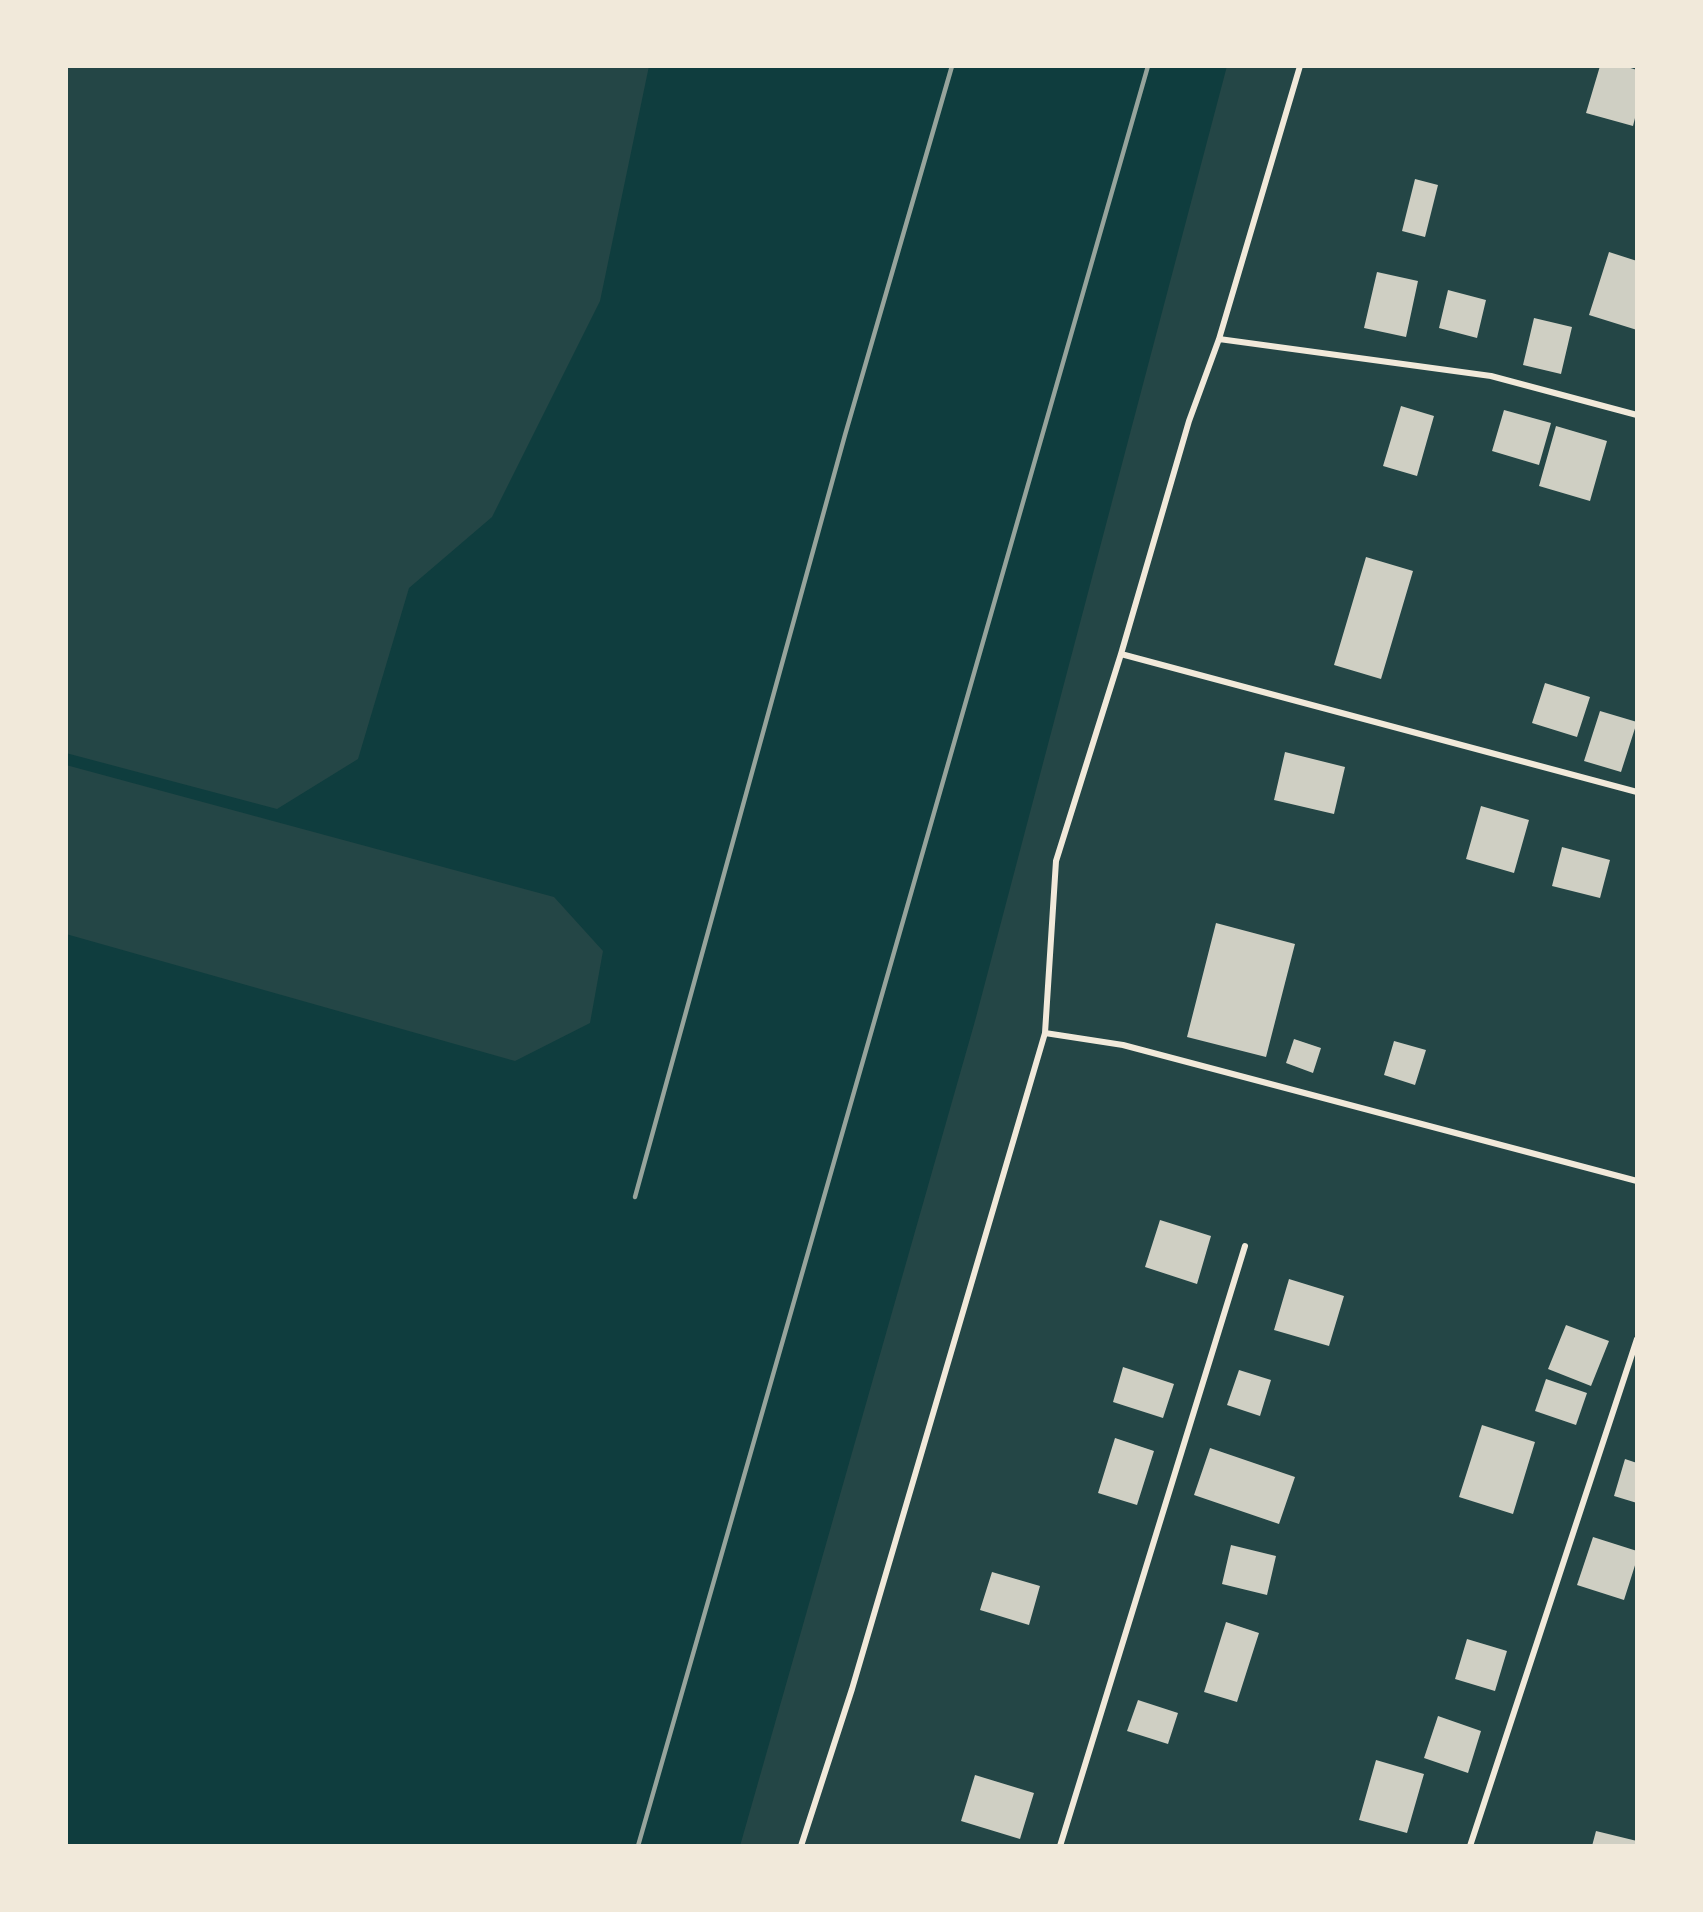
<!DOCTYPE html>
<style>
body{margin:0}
#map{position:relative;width:1703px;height:1912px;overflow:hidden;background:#0f3d3e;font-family:"Roboto Condensed",sans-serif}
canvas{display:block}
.frame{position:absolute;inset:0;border:68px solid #f1e9da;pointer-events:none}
</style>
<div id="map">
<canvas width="1703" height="1912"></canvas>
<div class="frame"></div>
</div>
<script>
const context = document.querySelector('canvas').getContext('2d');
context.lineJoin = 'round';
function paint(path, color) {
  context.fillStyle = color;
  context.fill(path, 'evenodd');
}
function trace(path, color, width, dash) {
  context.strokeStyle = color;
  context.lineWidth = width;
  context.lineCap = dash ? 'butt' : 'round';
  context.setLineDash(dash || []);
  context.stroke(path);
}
const green = new Path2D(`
 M66 66H649L600 301 492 517 409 588 358 759 277 809 66 753Z
 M1227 66H1637V1846H740L975 1021Z
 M66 765 554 897 603 951 590 1023 515 1061 66 934Z`);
const building = new Path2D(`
 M1600 66H1624L1637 70V110L1633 126 1586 113Z
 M1415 179 1438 185 1425 237 1402 231Z
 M1609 252 1637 261V330L1589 315Z
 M1377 272 1418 281 1406 337 1364 328Z
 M1448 290 1486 300 1477 338 1439 328Z
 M1534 318 1572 327 1561 374 1523 365Z
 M1401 406 1434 416 1417 476 1383 466Z
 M1504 410 1551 423 1539 465 1492 451Z
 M1556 426 1607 441 1590 501 1539 486Z
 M1366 557 1413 571 1381 679 1334 665Z
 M1545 683 1590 697 1577 737 1532 723Z
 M1600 711 1637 722 1621 772 1584 761Z
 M1285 752 1345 767 1334 814 1274 800Z
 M1481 806 1529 820 1514 873 1466 859Z
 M1562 847 1610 860 1600 898 1552 886Z
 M1216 923 1295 944 1266 1057 1187 1037Z
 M1294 1039 1321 1048 1313 1073 1286 1063Z
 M1394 1041 1426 1050 1415 1085 1384 1075Z
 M1160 1220 1211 1236 1197 1284 1145 1267Z
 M1289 1279 1344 1296 1329 1346 1274 1330Z
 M1566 1325 1609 1341 1591 1386 1548 1369Z
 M1123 1367 1174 1384 1163 1418 1113 1402Z
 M1239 1370 1271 1380 1260 1416 1227 1405Z
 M1546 1379 1587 1393 1576 1425 1535 1411Z
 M1482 1425 1535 1442 1513 1514 1459 1497Z
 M1115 1438 1154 1451 1137 1505 1098 1493Z
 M1210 1448 1295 1477 1279 1524 1194 1495Z
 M1625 1459 1637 1463V1503L1614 1496Z
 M1593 1537 1637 1551V1559L1624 1600 1577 1585Z
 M1231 1545 1276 1556 1267 1595 1222 1584Z
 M992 1572 1040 1586 1029 1625 980 1610Z
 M1226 1622 1259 1633 1237 1702 1204 1692Z
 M1467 1639 1507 1651 1495 1691 1455 1679Z
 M1138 1700 1178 1713 1168 1744 1127 1731Z
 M1438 1716 1481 1731 1468 1773 1424 1758Z
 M1376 1760 1424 1774 1407 1833 1359 1820Z
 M975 1775 1034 1793 1020 1839 961 1821Z
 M1596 1831 1637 1841V1846H1592Z`);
const minor = new Path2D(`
 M1219 339 1491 376 1637 415
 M1121 654 1637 792
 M1045 1033 1123 1045 1637 1181
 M801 1846 852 1689 1045 1033 1056 861 1121 654 1189 421 1219 339 1300 66
 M1060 1846 1245 1246
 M1470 1846 1637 1339`);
const rail = new Path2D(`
 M635 1197 845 435 952 66
 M638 1846 1148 66`);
paint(green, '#244646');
paint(building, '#cfcfc3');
trace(minor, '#f1e9da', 6);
trace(rail, '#97a49c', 4.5);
</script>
